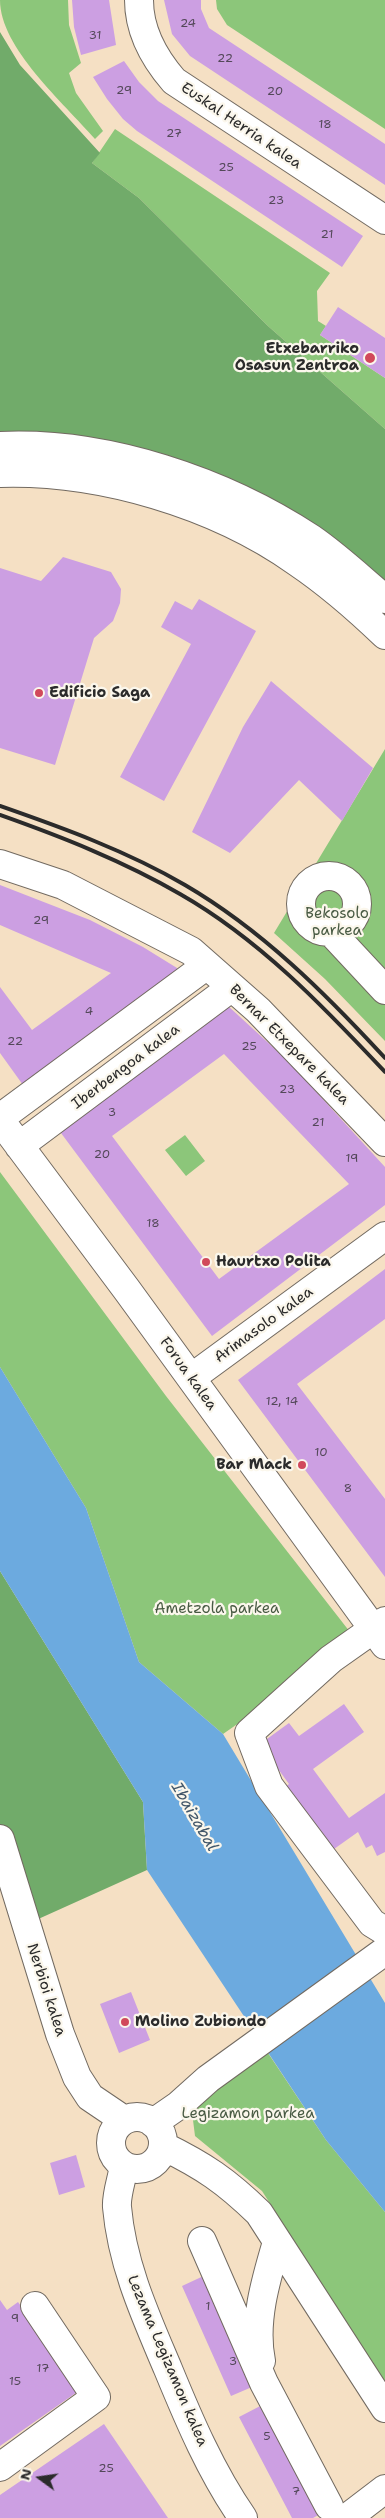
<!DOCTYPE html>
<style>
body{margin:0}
#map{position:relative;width:385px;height:2518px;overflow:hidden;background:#f5e0c4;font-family:"Shantell Sans",sans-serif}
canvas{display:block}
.north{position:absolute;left:15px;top:2453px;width:50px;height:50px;-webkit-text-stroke:4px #fbf7ec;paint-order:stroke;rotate:284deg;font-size:14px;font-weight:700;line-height:20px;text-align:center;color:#2b2b2b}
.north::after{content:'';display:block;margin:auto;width:18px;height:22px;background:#2b2b2b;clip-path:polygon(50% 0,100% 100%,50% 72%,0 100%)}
</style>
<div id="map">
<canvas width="385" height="2518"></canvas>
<div class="north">N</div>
</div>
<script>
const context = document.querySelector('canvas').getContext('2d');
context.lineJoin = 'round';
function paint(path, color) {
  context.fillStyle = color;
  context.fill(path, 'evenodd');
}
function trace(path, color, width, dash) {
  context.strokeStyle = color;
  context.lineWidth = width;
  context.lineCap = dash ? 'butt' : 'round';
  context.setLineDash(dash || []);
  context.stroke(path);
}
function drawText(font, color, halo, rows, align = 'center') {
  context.font = font + ' "Shantell Sans",sans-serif';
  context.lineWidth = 4.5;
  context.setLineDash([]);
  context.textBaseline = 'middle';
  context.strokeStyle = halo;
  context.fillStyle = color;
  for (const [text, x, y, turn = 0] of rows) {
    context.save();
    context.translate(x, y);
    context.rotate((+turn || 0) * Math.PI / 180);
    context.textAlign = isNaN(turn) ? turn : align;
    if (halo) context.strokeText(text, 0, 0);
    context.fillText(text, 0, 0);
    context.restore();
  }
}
const green = new Path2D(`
 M0 0H68L69 25 81 63 69 73 76 93 103 131 95 139C64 103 0 48 0 0Z
 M216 0H385V129L227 25 217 9Z
 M115 129 330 273 317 291 318 321 326 326 320 335 385 378V429L268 326 139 198 92 163Z
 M385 749V1041L325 979 274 933Z
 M185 1135 205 1161 186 1176 165 1150Z
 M0 1172 166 1396 357 1641 223 1734 139 1662 86 1508 0 1367Z
 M262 2044 326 2140 385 2212V2383L262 2191 195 2136 192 2112Z`);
const forest = new Path2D(`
 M0 32 20 65 100 153 92 163 139 198 268 326 385 429V582C364 564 343 544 320 529 232 467 107 429 0 432Z
 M0 1571 143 1802 147 1870 25 1925 0 1839Z`);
const water = new Path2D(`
 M0 1367 86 1508 139 1662 223 1734 385 2003V2212L326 2140 147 1870 143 1802 0 1571Z`);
const building = new Path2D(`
 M72 0H109L116 45 81 55 74 27Z
 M164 0H201V9L209 28 385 144V185L190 56 172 34Z
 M124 61 139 82 158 101 363 236 342 267 137 131 123 119 107 99 93 77Z
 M338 307 385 338V378L320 335Z
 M63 557 111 572 121 589 120 603 113 621 94 638 55 765 0 748V568L41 581Z
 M199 599 256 631 164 801 120 777 191 644 161 627 175 601 192 610Z
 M271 681 373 768 342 821 299 780 230 853 192 832 243 727Z
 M0 885 90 920 143 947 177 968V971L23 1085 0 1053V987L32 1030 111 973 0 925Z
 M227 1005 288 1061 385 1167V1205L212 1336 58 1129ZM224 1054 349 1184 219 1279 112 1136Z
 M385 1269V1319L297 1384 385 1499V1577L238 1380Z
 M344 1704 364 1732 313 1769 349 1818 385 1793V1852L377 1856 372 1845 366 1848 358 1832 327 1854 281 1790 289 1784 260 1744 289 1723 299 1736Z
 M131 1992 150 2040 119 2053 100 2004Z
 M76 2155 85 2187 59 2195 50 2163Z
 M210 2273 259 2384 231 2396 182 2286Z
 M0 2300 7 2310 18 2302 80 2390 0 2446Z
 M266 2403 324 2512 313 2518H292L239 2417Z
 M104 2424 168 2518H0V2495Z`);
const minor = new Path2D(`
 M139 0C139 31 154 58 174 81L385 220
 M0 864 63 885 191 951 258 1010 385 1142
 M301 904a28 28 0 1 1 56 0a28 28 0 1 1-56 0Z
 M331 932 385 990
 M0 1118 207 965
 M0 1120 127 1290 385 1645
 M19 1146 232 987
 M191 1378 385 1236
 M385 1621 331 1659 249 1733 269 1786 372 1923 385 1931
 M0 1839 60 2034 77 2077 90 2097 124 2120
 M111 2143a26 26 0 1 1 52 0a26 26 0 1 1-52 0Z
 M153 2123 179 2105 208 2079 385 1951
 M163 2146C204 2166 226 2181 259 2213L385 2408
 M124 2166C122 2179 116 2195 117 2207 122 2265 146 2317 168 2369 189 2420 211 2472 243 2518
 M202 2241 264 2383 329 2506
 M261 2361C253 2322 266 2279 277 2242
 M0 2467 96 2397 35 2306
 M347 2518 385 2489`);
const highway = new Path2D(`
 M0 446C106 441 224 481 312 539 338 557 361 579 385 599
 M0 473C100 470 215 504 297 562 328 583 358 609 385 635`);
const rail = new Path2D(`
 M0 806C63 828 127 851 185 885 262 930 325 993 385 1058
 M0 815C62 837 123 861 180 894 259 939 323 1006 385 1072`);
const markers = [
 [370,358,6,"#d1495b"],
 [39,693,5,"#d1495b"],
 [206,1262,5,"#d1495b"],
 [302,1465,5,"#d1495b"],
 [125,2022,5,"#d1495b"]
];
const numberNames = [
 ["24",188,24],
 ["31",95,36],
 ["22",225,59],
 ["29",124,91],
 ["20",275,92],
 ["18",325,125],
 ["27",174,134],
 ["25",226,168],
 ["23",276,201],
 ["21",327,235],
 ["29",41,921],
 ["4",89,1012],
 ["22",15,1042],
 ["25",249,1047],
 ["23",287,1090],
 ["3",112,1113],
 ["21",318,1123],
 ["20",102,1155],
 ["19",352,1159],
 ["18",153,1224],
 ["12, 14",282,1402],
 ["10",321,1453],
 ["8",348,1489],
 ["1",208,2307],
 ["9",15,2319],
 ["3",233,2362],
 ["17",43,2369],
 ["15",15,2382],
 ["5",267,2437],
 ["25",106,2469],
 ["7",296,2492]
];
const streetNames = [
 ["Euskal Herria kalea",241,126,34],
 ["Bernar Etxepare kalea",289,1045,45],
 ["Iberbengoa kalea",126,1067,-37],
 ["Arimasolo kalea",264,1325,-36],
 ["Forua kalea",188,1374,54],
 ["Nerbioi kalea",46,1990,72],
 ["Lezama Legizamon kalea",167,2361,67]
];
const poiNames = [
 ["Etxebarriko",359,349,"right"],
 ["Osasun Zentroa",359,366,"right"],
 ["Edificio Saga",49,693],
 ["Haurtxo Polita",216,1262],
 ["Bar Mack",292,1465,"right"],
 ["Molino Zubiondo",135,2022]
];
const parkNames = [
 ["Bekosolo",337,914],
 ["parkea",337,931],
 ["Ametzola parkea",217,1609],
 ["Legizamon parkea",248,2114]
];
const waterNames = [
 ["Ibaizabal",194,1817,60]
];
paint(green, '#8cc67a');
paint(forest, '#71ab6a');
paint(water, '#6caadf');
paint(building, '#cc9fe2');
trace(minor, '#726a61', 30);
trace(highway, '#726a61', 30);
trace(minor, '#fff', 28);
trace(highway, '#fff', 28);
trace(rail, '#2b2b2b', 4);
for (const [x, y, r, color] of markers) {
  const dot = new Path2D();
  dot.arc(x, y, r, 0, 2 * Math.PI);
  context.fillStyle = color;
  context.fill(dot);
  trace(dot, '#fbf7ec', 2);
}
drawText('12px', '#534859', null, numberNames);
drawText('15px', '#2b2b2b', '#fbf7ec', streetNames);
drawText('bold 15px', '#2b2b2b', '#fbf7ec', poiNames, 'left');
drawText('15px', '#485a43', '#fbf7ec', parkNames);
drawText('italic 16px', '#42576a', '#fbf7ec', waterNames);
</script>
